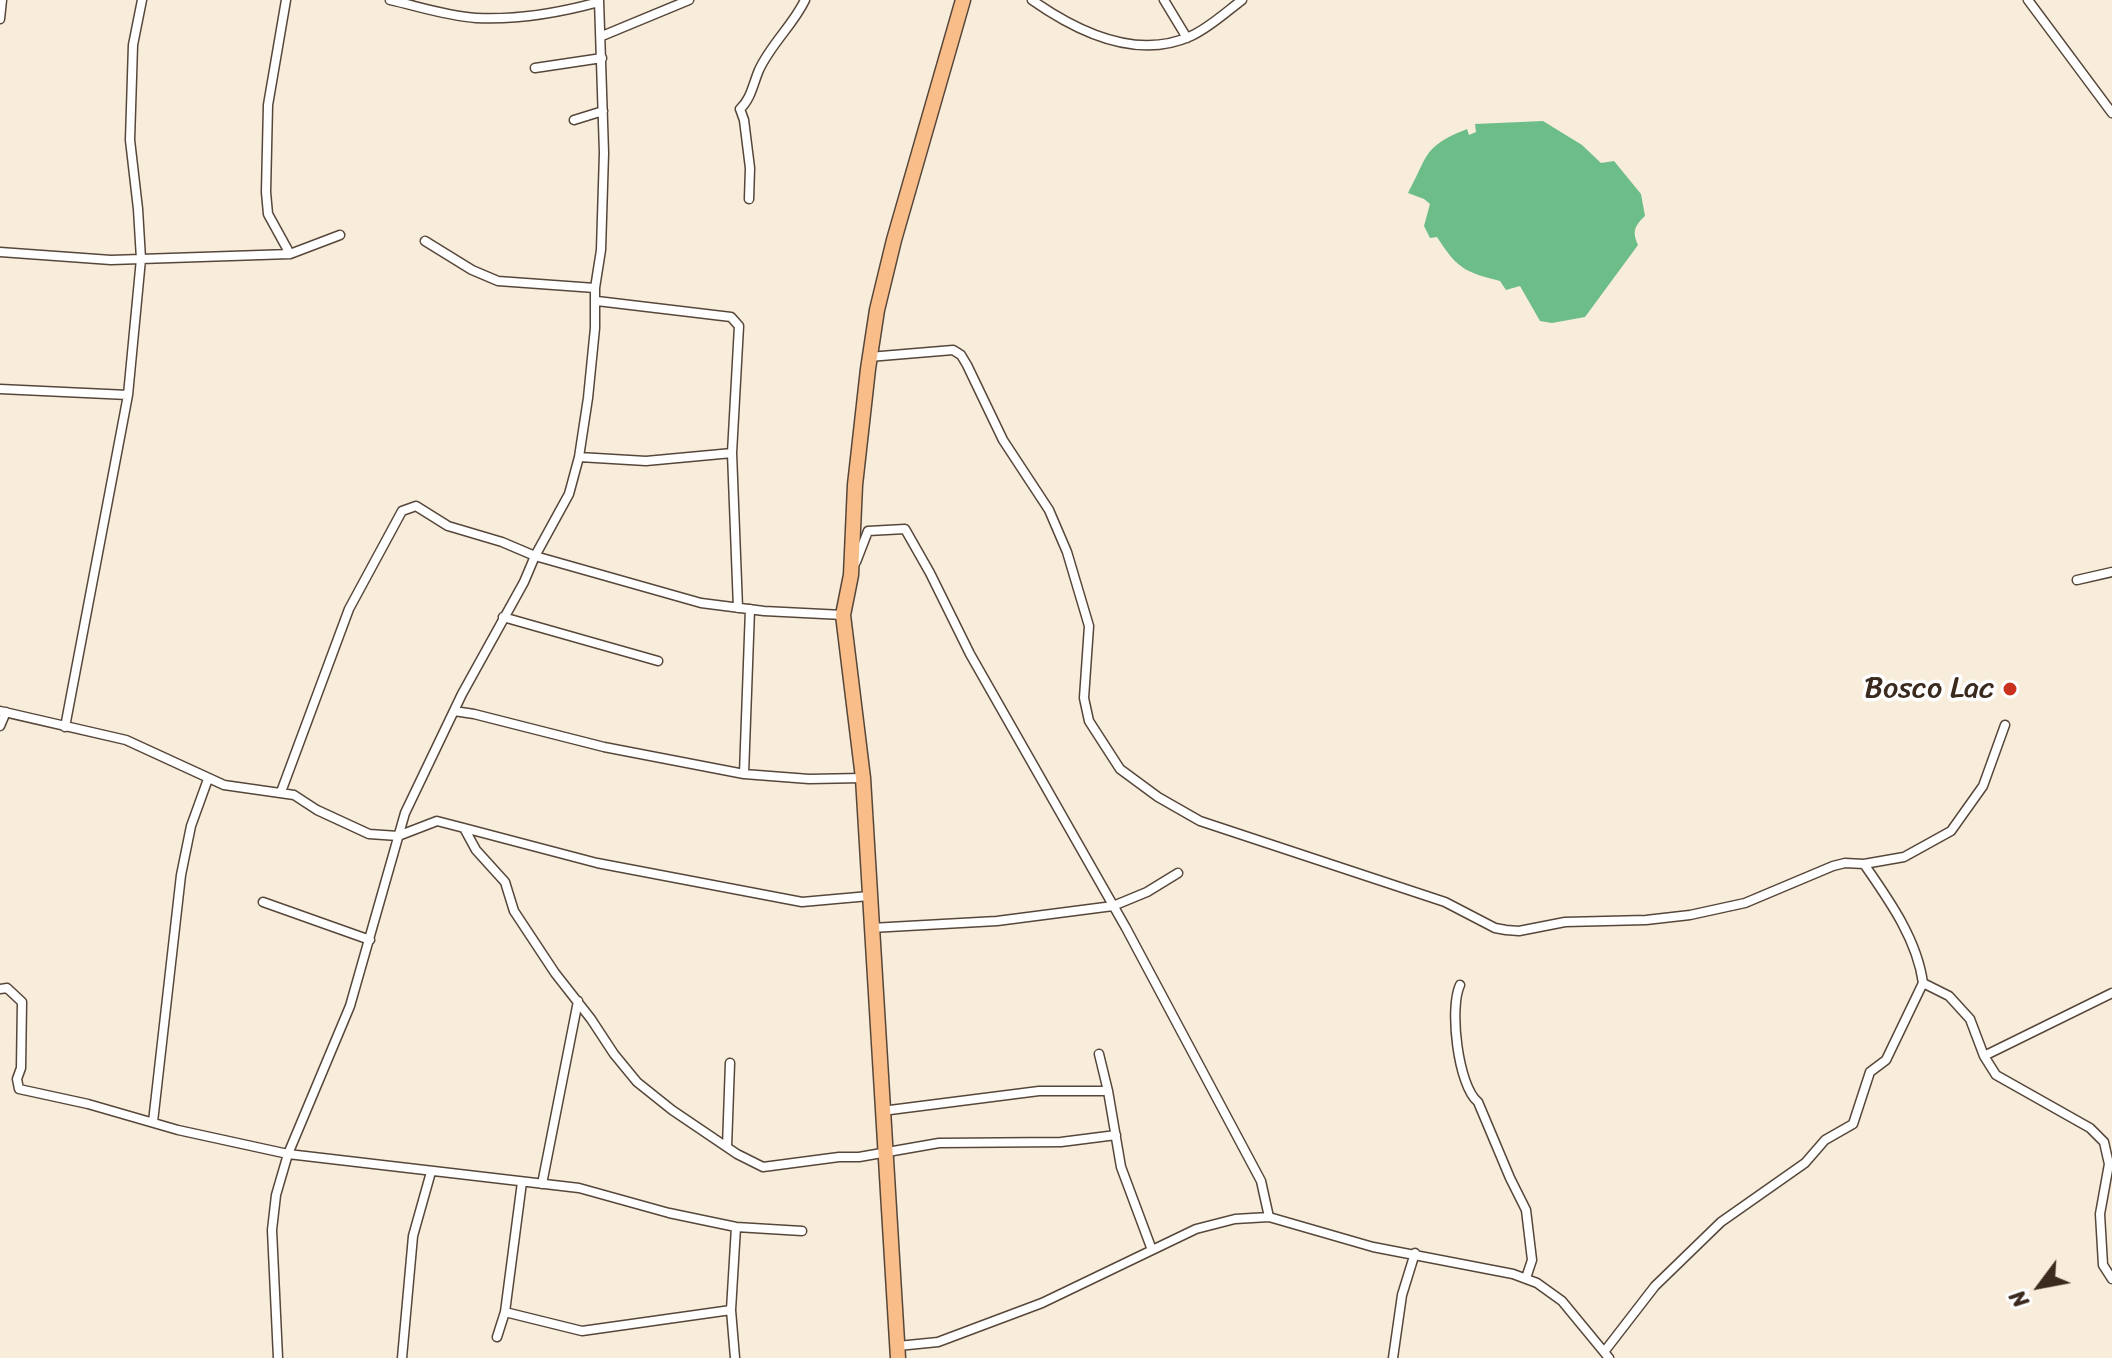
<!DOCTYPE html>
<style>
body{margin:0}
#map{position:relative;width:2112px;height:1358px;overflow:hidden;background:#f8ecdb;font-family:Sriracha,sans-serif}
canvas{display:block}
.north{position:absolute;left:2000px;top:1246px;width:80px;height:80px;-webkit-text-stroke:6px #fff;paint-order:stroke;rotate:238deg;font-size:22px;font-weight:700;line-height:32px;text-align:center;color:#3b2a1e}
.north::after{content:'';display:block;margin:auto;width:28px;height:36px;background:#3b2a1e;clip-path:polygon(50% 0,100% 100%,50% 72%,0 100%)}
</style>
<div id="map">
<canvas width="2112" height="1358"></canvas>
<div class="north">N</div>
</div>
<script>
const context = document.querySelector('canvas').getContext('2d');
context.lineJoin = 'round';
function paint(path, color) {
  context.fillStyle = color;
  context.fill(path, 'evenodd');
}
function trace(path, color, width, dash) {
  context.strokeStyle = color;
  context.lineWidth = width;
  context.lineCap = dash ? 'butt' : 'round';
  context.setLineDash(dash || []);
  context.stroke(path);
}
function drawText(font, color, halo, rows, align = 'center') {
  context.font = font + ' Sriracha,sans-serif';
  context.lineWidth = 7;
  context.setLineDash([]);
  context.textBaseline = 'middle';
  context.strokeStyle = halo;
  context.fillStyle = color;
  for (const [text, x, y, turn = 0] of rows) {
    context.save();
    context.translate(x, y);
    context.rotate((+turn || 0) * Math.PI / 180);
    context.textAlign = isNaN(turn) ? turn : align;
    if (halo) context.strokeText(text, 0, 0);
    context.fillText(text, 0, 0);
    context.restore();
  }
}
const forest = new Path2D(`
 M1543 121 1582 145 1601 163 1614 161 1641 194 1645 216C1634 226 1632 232 1638 245L1585 317 1552 323 1540 321 1520 286 1506 290 1500 281C1464 272 1457 268 1437 237L1430 238 1424 226 1430 204 1424 199 1408 193C1429 155 1422 147 1467 129L1469 135 1476 132 1475 124Z`);
const street = new Path2D(`
 M286 0 268 105 266 192 268 214 290 254
 M390 0C417 6 447 16 476 18 517 20 559 13 599 2
 M1032 0C1076 31 1136 61 1191 36 1209 28 1226 12 1242 0
 M1164 0 1187 38
 M2028 0 2112 113
 M0 19 2 0
 M602 36 689 0
 M535 68 602 58
 M574 120 603 111
 M749 199 750 168 744 120 740 109C751 99 753 84 759 70 771 44 793 25 805 0
 M425 241 472 270 498 281 595 288
 M0 252 111 260 290 254 340 235
 M597 301 731 317 739 326 732 453 738 608
 M869 357 953 350 961 355 967 365 1003 440 1049 510 1067 552 1089 626 1084 698 1089 721 1120 769 1158 797 1200 821 1445 902 1495 928 1506 930 1519 931 1565 922 1646 920 1690 915 1745 903 1833 866 1845 863 1864 864 1904 857 1951 831 1983 786 2005 725
 M0 389 128 395
 M579 457 646 461 732 453
 M856 562 868 531 905 529 930 573 970 654 1126 928 1261 1181 1269 1217
 M2077 580 2112 572
 M503 617 658 661
 M0 711 126 740 224 785 294 795 317 810 369 834 398 836 437 821 464 828 476 850 505 882 514 911 555 973 591 1019 614 1054 637 1082 672 1110 737 1154 763 1167 839 1157H859L939 1143 1061 1142 1116 1135
 M454 711 474 714 604 747 744 774 809 779 863 778
 M0 726 6 712
 M65 727 128 395 141 259 138 209 130 140 133 45 142 0
 M744 774 750 609
 M281 792 349 609 402 511 416 506 448 526 502 542 535 556 701 603 764 611 843 615
 M464 828 597 863 802 902 869 896
 M1864 864C1889 900 1917 939 1923 983L1949 996 1970 1019 1984 1056 1996 1075 2090 1128 2104 1142 2109 1164 2100 1214 2103 1265 2112 1279
 M263 902 370 940
 M871 928 997 921 1113 906 1147 892 1178 873
 M1460 985C1449 1008 1458 1086 1478 1102L1510 1178 1526 1210 1532 1260 1526 1278
 M0 989 7 988 22 1002 21 1068 17 1079 19 1089 88 1104 178 1130 288 1154 579 1188 669 1213 736 1227 802 1231
 M1099 1054 1108 1091
 M1984 1056 2112 993
 M882 1111 1039 1091H1108L1121 1167 1152 1250
 M153 1122 181 875 191 826 208 779
 M727 1147 730 1063
 M542 1184 578 1001
 M505 1312 582 1331 731 1310
 M497 1337 505 1312 522 1182
 M898 1346 938 1342 1042 1303 1196 1229 1235 1219 1269 1217 1373 1247 1513 1274 1537 1283 1562 1301 1609 1358
 M1604 1352 1655 1286 1721 1222 1805 1163 1825 1140 1853 1124 1870 1072 1886 1060 1923 983
 M278 1358 272 1230 276 1195 288 1154 350 1006 405 813 462 694 524 582 535 556 569 494 579 457 588 398 595 328V288L601 250 604 153 599 0
 M402 1358 413 1236 431 1172
 M735 1358 731 1310 736 1227
 M1393 1358 1402 1295 1415 1253`);
const highway = new Path2D(`
 M898 1358 863 778 843 615 851 575 855 485 868 369 877 310 894 240 963 0`);
const markers = [
 [2010,689,8,"#c8321e"]
];
const poiNames = [
 ["Bosco Lac",1994,689]
];
paint(forest, '#6dbd88');
trace(street, '#57473a', 11);
trace(highway, '#57473a', 17);
trace(street, '#fff', 8);
trace(highway, '#f8bd88', 14);
for (const [x, y, r, color] of markers) {
  const dot = new Path2D();
  dot.arc(x, y, r, 0, 2 * Math.PI);
  context.fillStyle = color;
  context.fill(dot);
  trace(dot, '#fff', 3);
}
drawText('30px', '#3b2a1e', '#fff', poiNames, 'right');
</script>
